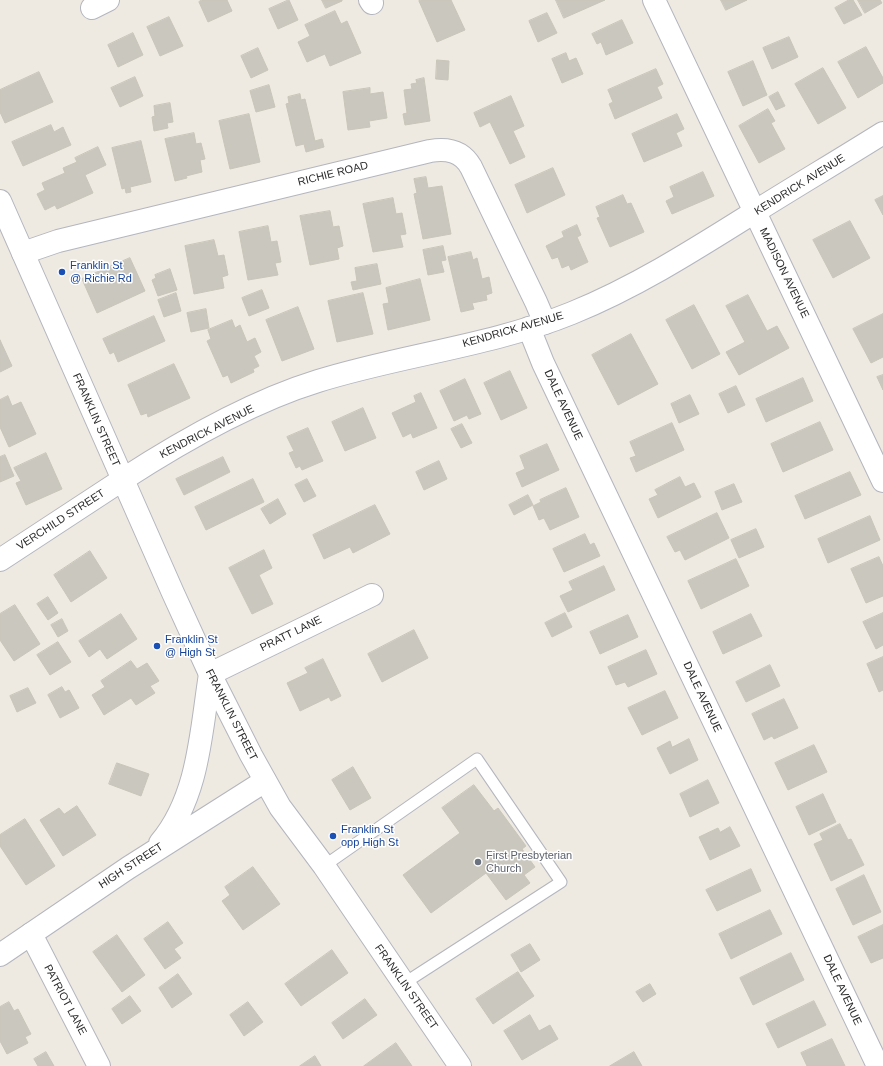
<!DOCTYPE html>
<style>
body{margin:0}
canvas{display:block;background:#eee9e1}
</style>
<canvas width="883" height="1066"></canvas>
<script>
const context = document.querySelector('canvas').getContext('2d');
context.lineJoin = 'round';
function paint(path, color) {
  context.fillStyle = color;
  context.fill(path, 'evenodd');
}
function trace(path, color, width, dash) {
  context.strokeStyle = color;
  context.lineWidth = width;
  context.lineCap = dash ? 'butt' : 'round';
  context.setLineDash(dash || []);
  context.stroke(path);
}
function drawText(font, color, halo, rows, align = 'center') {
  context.font = font + ' Arial,sans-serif';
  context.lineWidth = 3;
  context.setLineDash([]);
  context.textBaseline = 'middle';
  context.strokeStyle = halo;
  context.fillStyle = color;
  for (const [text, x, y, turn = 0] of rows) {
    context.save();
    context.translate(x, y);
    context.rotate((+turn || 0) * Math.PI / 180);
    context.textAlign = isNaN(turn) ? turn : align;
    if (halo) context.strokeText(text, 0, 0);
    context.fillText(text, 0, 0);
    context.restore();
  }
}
const building = new Path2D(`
 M202 0H227L232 11 208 22 199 2Z
 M289 0 298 20 278 29 269 9Z
 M322 0H342V1L326 8Z
 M421 0H451L465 30 437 42 419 1Z
 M556 0H605L564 18Z
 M721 0H747L726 10Z
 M849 0H853L862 15 844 24 835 8Z
 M858 0H880L882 3 865 13Z
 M335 11 341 24 347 21 361 53 330 66 325 54 307 62 298 42 310 36 305 25Z
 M547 13 557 33 538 42 529 21Z
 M169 17 183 46 160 56 147 27Z
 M622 20 633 43 606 55 601 42 597 44 592 34Z
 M133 33 143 55 118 67 108 45Z
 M789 37 798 57 772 69 763 48Z
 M866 47 883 78V83L858 98 838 62Z
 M258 48 268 70 251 78 241 56Z
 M566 53 569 61 576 58 583 74 562 83 552 59Z
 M437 60 449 61 448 80 436 79Z
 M753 61 767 95 743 106 728 72Z
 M823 68 846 108 818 124 795 84Z
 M656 69 663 84 657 87 662 98 615 119 609 104 613 102 608 90Z
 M39 72 53 102 5 123 0 112V90Z
 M135 77 143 96 120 107 111 88Z
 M424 78 430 121 405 125 403 114 407 113 404 90 412 89 411 84 417 83 416 80Z
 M269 85 275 107 256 112 250 91Z
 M370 88V94L383 92 387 118 369 121 370 127 348 130 343 92Z
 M778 92 785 106 776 110 769 97Z
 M300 94 301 100 305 99 315 141 322 139 324 147 306 152 304 144 296 146 286 104 289 103 288 97Z
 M511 96 524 126 513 131 525 157 510 164 490 122 480 127 474 113Z
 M170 103 173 122 167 123 168 128 154 131 152 117 155 116 154 106Z
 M768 109 775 121 771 123 785 149 759 163 739 126Z
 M249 114 260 162 230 169 219 121Z
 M677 114 684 129 676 133 682 146 644 162 632 134Z
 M51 125 54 132 63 127 71 145 23 166 12 142Z
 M194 133 196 144 201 143 205 159 200 160 202 172 186 176 187 178 175 181 165 139Z
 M141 141 151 182 130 187 131 192 126 193 125 188 122 189 112 148Z
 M98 147 106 165 85 175 93 193 57 209 55 205 45 210 37 194 45 190 42 183 65 173 63 168 77 162 75 158Z
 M553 168 565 195 527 213 515 185Z
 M703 172 714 196 672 214 666 201 674 197 670 187Z
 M426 177 428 188 442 186 451 234 423 239 414 194 417 193 414 179Z
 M623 195 627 204 631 203 644 232 610 247 597 218 600 217 596 207Z
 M883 196V215L875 200Z
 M393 198 396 214 402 213 406 234 400 235 403 247 373 252 363 204Z
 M330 211 333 227 339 226 343 246 337 248 339 259 310 265 300 216Z
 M850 221 870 258 833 278 813 240Z
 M577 225 581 235 577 237 588 262 571 270 569 265 562 268 558 257 552 259 546 246 564 237 562 232Z
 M268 226 271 242 277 241 281 262 275 263 278 275 248 280 239 232Z
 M214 240 218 256 224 255 228 275 222 277 224 288 194 294 185 246Z
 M443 246 446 260 441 261 444 272 428 275 423 250Z
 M471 252 473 260 477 258 482 279 489 277 492 293 486 295 487 300 472 303 474 309 461 312 448 257Z
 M130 258 145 291 97 313 82 279Z
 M377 264 381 284 353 290 351 282 357 281 355 268Z
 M170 269 177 290 158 296 152 280 156 278 155 275Z
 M420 279 430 320 388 330 383 304 389 303 386 288Z
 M262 290 269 308 249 316 242 298Z
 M176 293 181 311 164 317 158 300Z
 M363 293 373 334 337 342 328 301Z
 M748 295 767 331 777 326 789 348 739 375 726 352 745 342 726 306Z
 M694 305 720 354 692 369 666 320Z
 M298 307 314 349 282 361 266 320Z
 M206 309 209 328 191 332 187 313Z
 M883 314V357L871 363 853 329Z
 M154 316 165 341 118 362 114 352 110 354 103 339Z
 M232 320 235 328 240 325 247 342 255 338 261 352 254 356 259 366 253 369 254 372 231 383 228 375 223 377 207 341 211 339 208 330Z
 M631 334 658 384 618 405 592 355Z
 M0 340 12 366 0 372Z
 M174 364 190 398 148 417 147 413 141 415 128 385Z
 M510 371 527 408 501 420 484 383Z
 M883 375V390L877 377Z
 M803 378 813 401 766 422 756 399Z
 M465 379 481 414 469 419 467 415 454 421 440 391Z
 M736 386 745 405 728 413 719 394Z
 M421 393 437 428 413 438 411 433 403 437 392 413 416 402 414 396Z
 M690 395 699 414 679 423 671 404Z
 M8 396 12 406 21 402 36 434 9 447 0 427V400Z
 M363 408 376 438 345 451 332 422Z
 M820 422 833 450 783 472 771 444Z
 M672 423 684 450 636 472 630 458 636 456 630 442Z
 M462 424 472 443 461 448 451 429Z
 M308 428 323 461 302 470 300 466 296 468 289 453 294 451 287 437Z
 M547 444 559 470 522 487 516 473 525 469 520 456Z
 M46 453 62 489 26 505 16 483 21 481 14 468Z
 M5 455 14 476 0 482V457Z
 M223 457 230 472 184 495 176 479Z
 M439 461 447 479 424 490 416 472Z
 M850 472 861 495 805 519 795 496Z
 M680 477 685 487 694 483 701 497 658 518 649 499 658 495 655 490Z
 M253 479 264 502 206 530 195 507Z
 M307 479 316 496 304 502 295 485Z
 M734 484 742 502 722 510 715 492Z
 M566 488 579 517 550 530 544 518 539 520 533 506 541 502 540 500Z
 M528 495 533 505 514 515 509 505Z
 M278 499 286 514 270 524 261 509Z
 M375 505 390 534 353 553 350 547 324 559 313 535Z
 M717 513 729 538 685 560 680 550 675 552 667 537Z
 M870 516 880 540 828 563 818 539Z
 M756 529 764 547 739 558 731 540Z
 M585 534 590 545 594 543 600 556 564 572 553 549Z
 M264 550 272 568 259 575 273 604 252 614 229 568Z
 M90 551 107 578 71 602 54 575Z
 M879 557 883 566V596L866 603 851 569Z
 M736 559 749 586 701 609 688 581Z
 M604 566 615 590 568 612 560 596 573 590 569 582Z
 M48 597 58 613 48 620 37 604Z
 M15 605 40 644 14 661 0 640V614Z
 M565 613 572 627 552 637 545 623Z
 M883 613V645L876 649 863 622Z
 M121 614 137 639 107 659 100 649 89 657 79 641Z
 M751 614 762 636 723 654 713 632Z
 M628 615 638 637 600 654 590 632Z
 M62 619 68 631 58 637 51 625Z
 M414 630 428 658 382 682 368 654Z
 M58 642 71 662 50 675 37 655Z
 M646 650 657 674 628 687 625 682 616 685 608 667Z
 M883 657V690L879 692 867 664Z
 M323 659 341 696 331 701 329 697 300 711 287 683 308 673 305 668Z
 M131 661 137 669 147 663 159 681 150 686 155 693 136 705 131 698 104 715 92 695 105 687 101 681Z
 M770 665 780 686 746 702 736 682Z
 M62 687 65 692 69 690 79 708 60 718 48 695Z
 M28 688 36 703 17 712 10 696Z
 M665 691 678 718 642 735 628 708Z
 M784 699 798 728 774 739 772 736 764 740 752 714Z
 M689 739 698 760 670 774 657 748 670 741 672 747Z
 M814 745 827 772 788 790 775 763Z
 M117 763 149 774 141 796 109 784Z
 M353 767 371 798 350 810 332 780Z
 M708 780 719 803 690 817 680 794Z
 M474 785 494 811 498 808 526 846 522 849 535 867 524 875 530 883 506 900 486 873 431 913 403 875 460 833 442 808Z
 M823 794 836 822 809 835 796 807Z
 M77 806 96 835 63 856 40 820 59 808 64 814Z
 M25 819 55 866 26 885 0 846V835Z
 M840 824 848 840 851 839 864 865 831 881 814 844 823 840 820 834Z
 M730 827 740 846 710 860 699 837 718 828 720 832Z
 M253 867 280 904 243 930 222 901 230 895 225 887Z
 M751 869 761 891 717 911 706 890Z
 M864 875 881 912 853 925 836 889Z
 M770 910 782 934 731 959 719 934Z
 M168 922 183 943 174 949 181 958 165 969 144 939Z
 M883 925V958L871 963 858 937Z
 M117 935 145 975 122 992 93 952Z
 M530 944 540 960 521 972 511 955Z
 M332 950 348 973 301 1006 285 984Z
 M791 953 804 980 753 1005 740 978Z
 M518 972 534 996 493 1024 476 999Z
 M178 974 192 994 172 1008 159 988Z
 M650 984 656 994 643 1002 636 992Z
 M130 996 141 1011 122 1024 112 1009Z
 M365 999 377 1015 343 1039 332 1023Z
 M814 1001 826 1025 778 1048 766 1024Z
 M9 1002 14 1011 18 1009 31 1034 25 1037 28 1043 7 1054 0 1041V1007Z
 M248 1002 263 1022 244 1036 230 1015Z
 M530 1015 539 1031 550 1025 558 1039 522 1060 504 1031Z
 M832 1039 845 1066H807L801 1053Z
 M396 1043 412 1066H364Z
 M46 1052 54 1066H38L34 1059Z
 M634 1052 642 1066H610Z
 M315 1056 321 1066H300Z`);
const service = new Path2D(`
 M324 866 477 759 561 882 403 984`);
const minor = new Path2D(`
 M370 0 372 3
 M654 0 883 481
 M92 8 108 0
 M23 253 58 241 430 151C447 148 462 151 471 167L536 302 545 323
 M529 328 543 363 878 1066
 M0 560 122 480
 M210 674 372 595
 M31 934 99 1066`);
const tertiary = new Path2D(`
 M122 480C182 441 250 402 318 381 401 355 491 346 572 313 636 287 694 250 753 213 796 186 840 160 883 133
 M160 843C199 797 201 731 210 674
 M0 955 128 868 265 781`);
const secondary = new Path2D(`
 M0 201 173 593 210 674 251 755 280 807 324 866 460 1066`);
const markers = [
 [62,272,4,"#1a4fb4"],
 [157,646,4,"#1a4fb4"],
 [333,836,4,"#1a4fb4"],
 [478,862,4,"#6b7280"]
];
const streetNames = [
 ["RICHIE ROAD",333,174,-14],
 ["KENDRICK AVENUE",800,185,-32],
 ["MADISON AVENUE",784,273,64],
 ["KENDRICK AVENUE",513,330,-16],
 ["DALE AVENUE",563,405,65],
 ["FRANKLIN STREET",96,420,66],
 ["KENDRICK AVENUE",207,432,-27],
 ["VERCHILD STREET",61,520,-33],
 ["PRATT LANE",291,634,-26],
 ["DALE AVENUE",702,697,65],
 ["FRANKLIN STREET",231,715,63],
 ["HIGH STREET",131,866,-33],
 ["FRANKLIN STREET",406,987,55],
 ["DALE AVENUE",842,990,65],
 ["PATRIOT LANE",65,1000,62]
];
const transitNames = [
 ["Franklin St",70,266],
 ["@ Richie Rd",70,279],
 ["Franklin St",165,640],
 ["@ High St",165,653],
 ["Franklin St",341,830],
 ["opp High St",341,843]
];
const worshipNames = [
 ["First Presbyterian",486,856],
 ["Church",486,869]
];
paint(building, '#cac7bf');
trace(building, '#c9c5ba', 1);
trace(service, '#b4b6bf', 13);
trace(minor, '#b4b6bf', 24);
trace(tertiary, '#b4b6bf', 24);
trace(secondary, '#b4b6bf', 24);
trace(service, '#fff', 11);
trace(minor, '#fff', 22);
trace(tertiary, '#fff', 22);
trace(secondary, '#fff', 22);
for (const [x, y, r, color] of markers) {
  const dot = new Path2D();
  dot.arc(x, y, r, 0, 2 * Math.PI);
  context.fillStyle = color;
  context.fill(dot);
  trace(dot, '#fff', 1.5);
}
drawText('11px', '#2d2d2d', '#fff', streetNames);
drawText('11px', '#164399', '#fff', transitNames, 'left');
drawText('11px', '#5b616d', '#fff', worshipNames, 'left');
</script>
